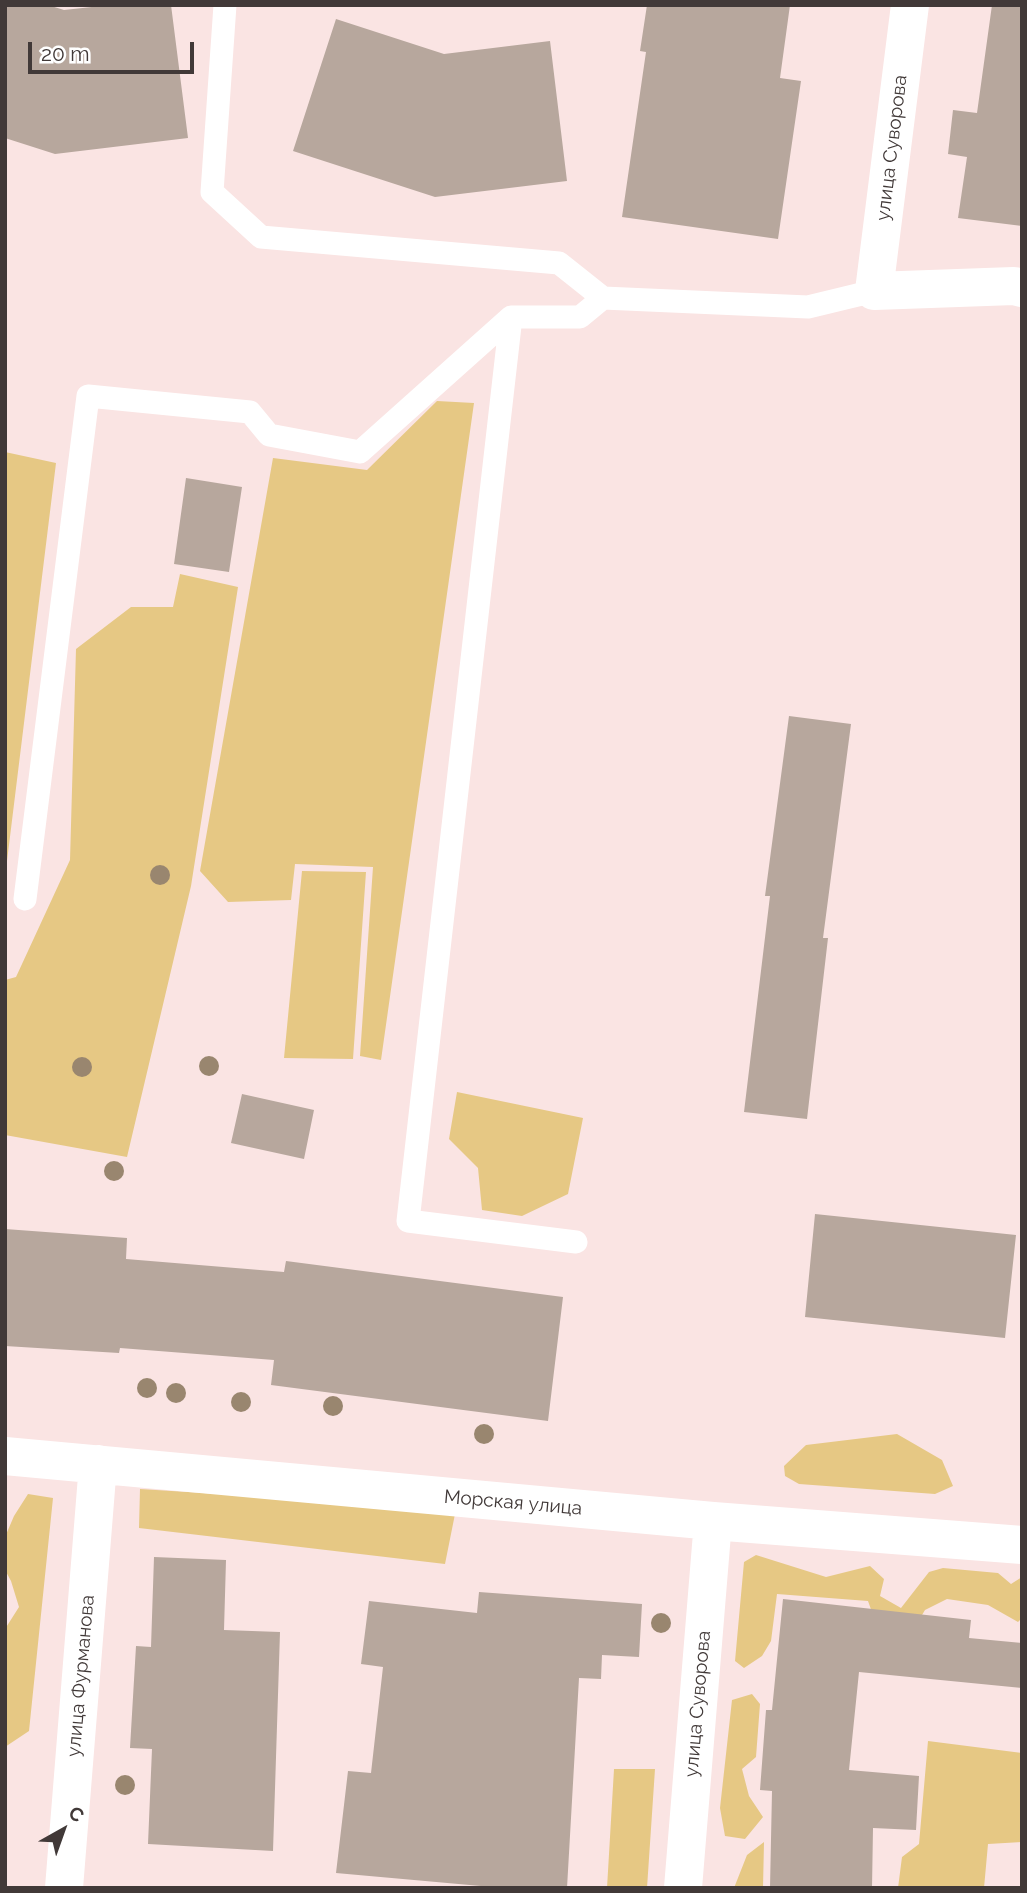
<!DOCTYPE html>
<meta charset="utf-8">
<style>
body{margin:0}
#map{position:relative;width:1027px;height:1893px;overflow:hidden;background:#fae4e3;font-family:Raleway,sans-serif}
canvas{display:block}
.frame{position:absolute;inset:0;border:7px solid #413938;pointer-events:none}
.north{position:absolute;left:28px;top:1795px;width:70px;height:70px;-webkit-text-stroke:5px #fff;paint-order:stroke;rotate:40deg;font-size:19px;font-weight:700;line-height:28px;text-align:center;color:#413938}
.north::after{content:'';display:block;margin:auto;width:24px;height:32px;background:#413938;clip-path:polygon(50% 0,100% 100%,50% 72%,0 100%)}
.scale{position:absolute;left:28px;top:42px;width:166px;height:32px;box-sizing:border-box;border:4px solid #413938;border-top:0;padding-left:9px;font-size:21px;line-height:24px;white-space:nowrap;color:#413938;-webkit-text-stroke:5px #fff;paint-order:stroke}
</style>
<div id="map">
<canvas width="1027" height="1893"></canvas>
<div class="frame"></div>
<div class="north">С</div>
<div class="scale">20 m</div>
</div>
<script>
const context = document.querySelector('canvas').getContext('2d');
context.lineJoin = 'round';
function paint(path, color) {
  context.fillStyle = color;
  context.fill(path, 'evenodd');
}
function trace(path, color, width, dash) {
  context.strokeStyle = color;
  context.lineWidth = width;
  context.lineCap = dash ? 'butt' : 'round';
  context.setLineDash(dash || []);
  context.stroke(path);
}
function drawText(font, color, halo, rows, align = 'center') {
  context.font = font + ' Raleway,sans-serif';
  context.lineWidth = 5;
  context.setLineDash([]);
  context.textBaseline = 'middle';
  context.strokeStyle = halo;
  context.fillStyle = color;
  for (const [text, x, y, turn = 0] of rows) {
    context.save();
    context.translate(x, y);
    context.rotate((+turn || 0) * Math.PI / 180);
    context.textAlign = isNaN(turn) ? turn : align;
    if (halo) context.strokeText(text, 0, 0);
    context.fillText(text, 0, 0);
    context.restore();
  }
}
const green = new Path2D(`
 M437 401 474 403 381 1060 360 1056 373 867 295 864 291 900 228 902 200 871 273 458 367 470Z
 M5 452 56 463 7 861 5 863Z
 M180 574 238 587 191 886 127 1157 5 1135V980L16 977 70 860 76 649 131 607H173Z
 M302 871 366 872 353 1059 284 1058Z
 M457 1092 583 1118 568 1194 522 1216 482 1210 478 1168 449 1139Z
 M897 1434 942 1460 953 1486 935 1494 799 1484 785 1476 784 1466 806 1445Z
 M140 1489 456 1509 445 1564 139 1528Z
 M28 1494 53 1498 29 1731 5 1747V1629L19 1607 11 1581 5 1570V1537L14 1516Z
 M756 1555 826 1577 870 1566 884 1579 880 1596 901 1608 929 1572 943 1568 998 1573 1011 1584 1022 1577V1618L1018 1622 988 1605 947 1599 925 1610 919 1620 873 1615 868 1601 777 1594 771 1641 762 1656 744 1668 735 1661 744 1562Z
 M752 1694 760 1704 756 1757 742 1769 749 1796 763 1817 745 1839 725 1836 720 1808 732 1700Z
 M928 1741 1022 1753V1842L988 1844 984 1888H898L902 1857 919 1844Z
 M614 1769H655L647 1888H607Z
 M764 1842 763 1888H734L747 1855Z`);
const building = new Path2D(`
 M5 5H48L64 10 110 5H171L188 138 55 154 5 138Z
 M647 5H790L780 78 801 81 778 239 622 217 646 52 640 51Z
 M992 5H1022V226L958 218 967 157 948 154 953 110 977 113Z
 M336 19 444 54 550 41 567 181 435 197 293 151Z
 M186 478 242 487 229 572 174 564Z
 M789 716 851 724 823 938H828L807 1119 744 1112 770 896H765Z
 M242 1094 314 1110 304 1159 231 1143Z
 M815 1214 1016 1235 1005 1338 805 1317Z
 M5 1229 127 1238 126 1259 284 1272 286 1261 563 1297 548 1421 271 1385 274 1360 120 1348 119 1353 5 1346Z
 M154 1557 226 1560 224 1630 280 1632 273 1851 148 1844 152 1749 130 1748 136 1646 151 1647Z
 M479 1592 642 1604 639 1657 602 1655 601 1679 579 1678 567 1888H503L336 1873 348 1771 371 1773 383 1667 361 1664 369 1601 477 1613Z
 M783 1599 971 1620 969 1638 1022 1643V1688L859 1672 849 1770 919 1776 916 1830 873 1828 872 1888H770L772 1791 760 1790 766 1710H772Z`);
const service = new Path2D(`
 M225 5 212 192 261 237 559 263 603 298
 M25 899 88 396 250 412 269 435 360 452 511 317
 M576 1242 408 1221 511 317H580L603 298 808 307 874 291`);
const minor = new Path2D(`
 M910 5 874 291 1014 286 1022 288
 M5 1456 713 1521 1022 1545
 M64 1888 98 1464
 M683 1888 713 1521`);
const trees = [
 [160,875],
 [209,1066],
 [82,1067],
 [114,1171],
 [147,1388],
 [176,1393],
 [241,1402],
 [333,1406],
 [484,1434],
 [661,1623],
 [125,1785]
];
const streetNames = [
 ["улица Суворова",892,148,-83],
 ["Морская улица",513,1503,5],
 ["улица Фурманова",81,1676,-85],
 ["улица Суворова",698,1704,-85]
];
paint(green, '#e6c884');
paint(building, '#b7a79d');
trace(service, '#fff', 23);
trace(minor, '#fff', 38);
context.fillStyle = '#99866f';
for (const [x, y] of trees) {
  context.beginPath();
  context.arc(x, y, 10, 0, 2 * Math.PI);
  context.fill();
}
drawText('19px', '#413938', '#fff', streetNames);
</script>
